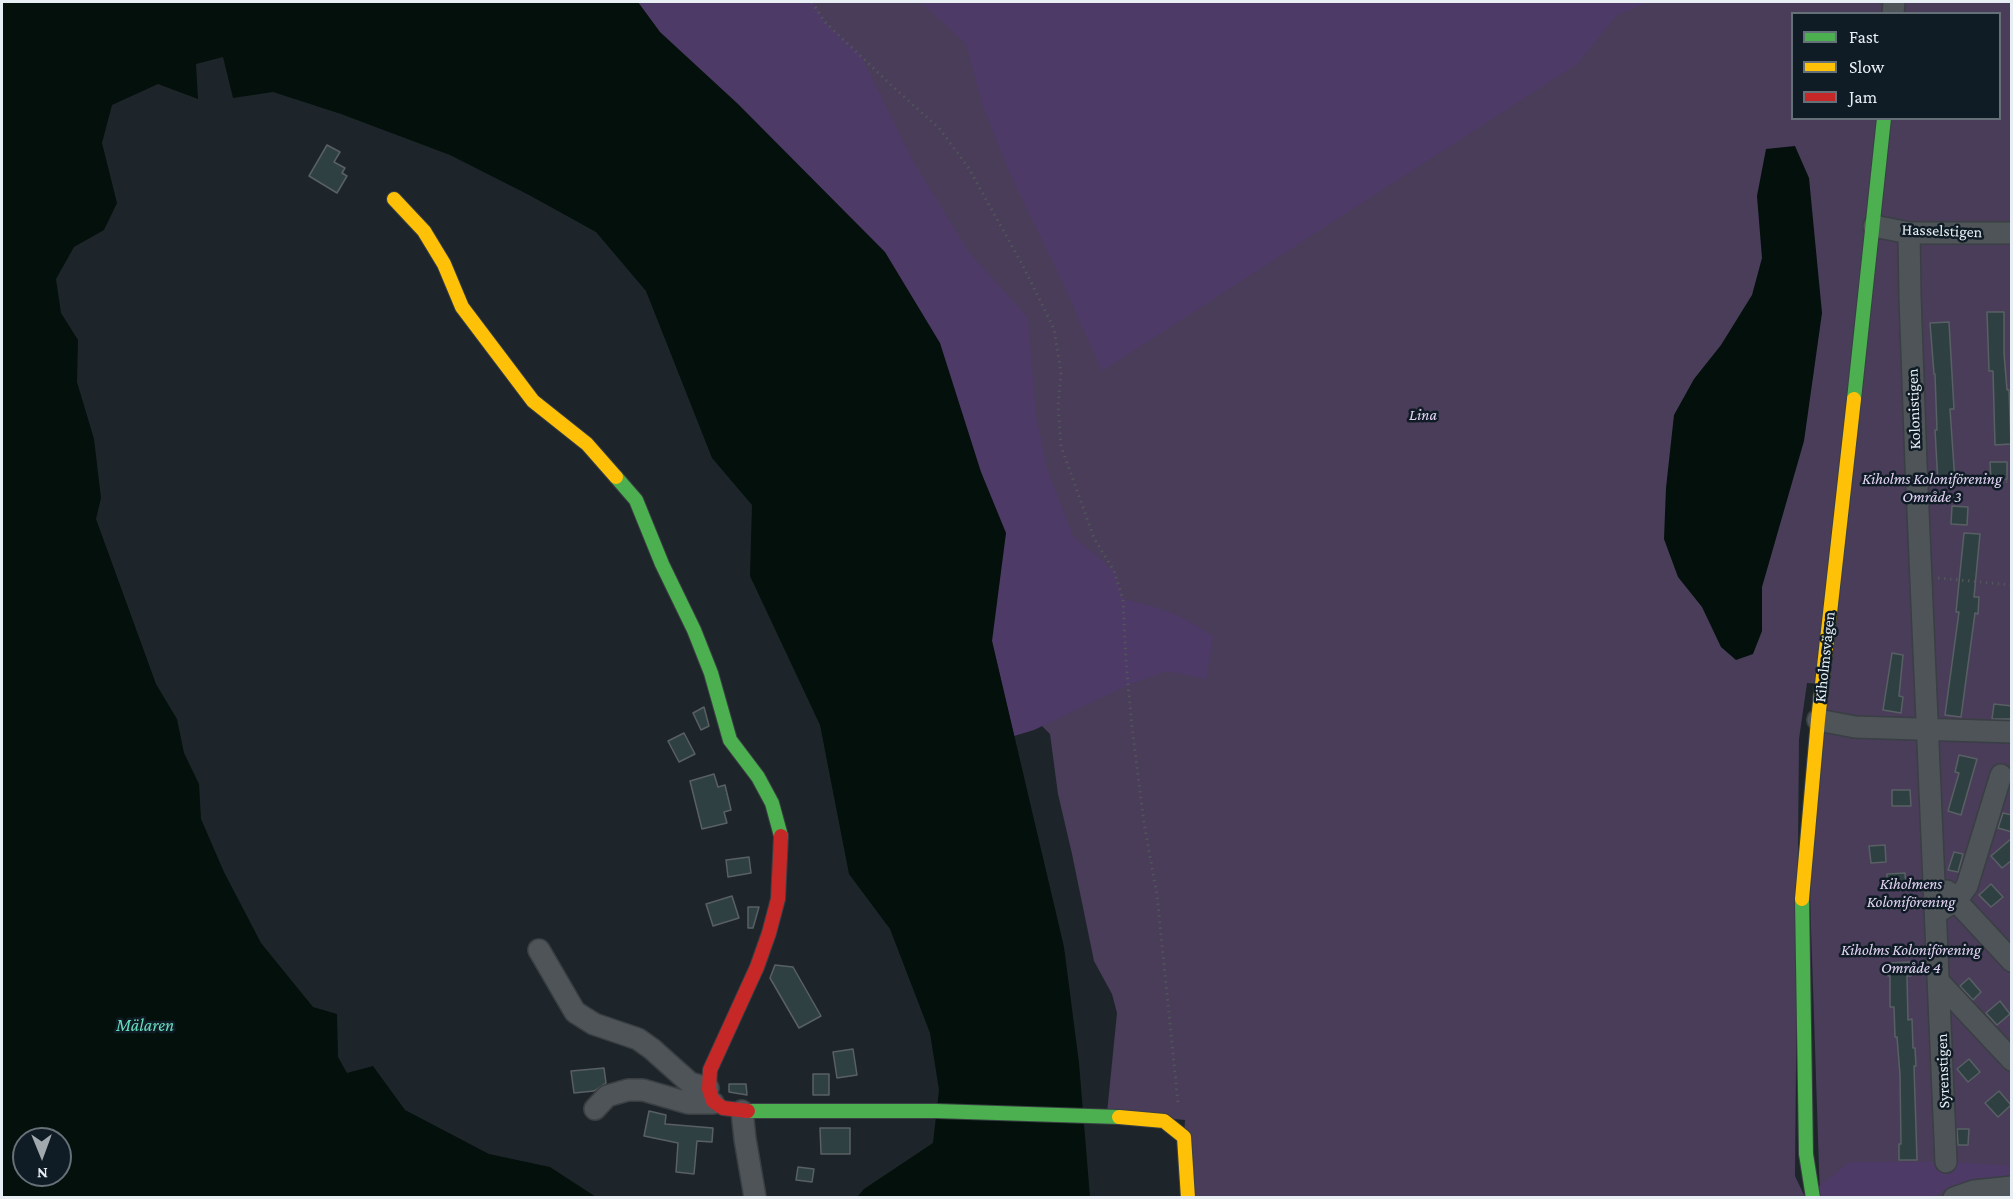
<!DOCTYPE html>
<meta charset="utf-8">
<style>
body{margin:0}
#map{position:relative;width:2013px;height:1199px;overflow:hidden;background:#1e252a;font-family:"Crimson Pro",serif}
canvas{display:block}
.frame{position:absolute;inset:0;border:3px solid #e7eff5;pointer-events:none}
.legend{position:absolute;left:1791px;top:12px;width:210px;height:108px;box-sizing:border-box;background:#101c25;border:2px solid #667078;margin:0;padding:8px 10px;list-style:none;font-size:18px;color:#e7eff5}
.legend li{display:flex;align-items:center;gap:12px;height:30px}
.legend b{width:30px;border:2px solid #667078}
.north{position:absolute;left:12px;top:1127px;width:60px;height:60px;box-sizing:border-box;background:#101c25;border:2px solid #667078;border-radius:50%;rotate:179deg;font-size:16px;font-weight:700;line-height:24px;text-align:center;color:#e7eff5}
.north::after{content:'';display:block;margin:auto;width:21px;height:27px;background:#a1a8ae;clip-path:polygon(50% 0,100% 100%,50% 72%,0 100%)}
</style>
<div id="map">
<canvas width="2013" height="1199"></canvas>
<div class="frame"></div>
<ul class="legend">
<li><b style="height:8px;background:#4caf50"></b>Fast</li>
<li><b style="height:8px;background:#ffc107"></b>Slow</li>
<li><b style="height:8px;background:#c62828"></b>Jam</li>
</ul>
<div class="north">N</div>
</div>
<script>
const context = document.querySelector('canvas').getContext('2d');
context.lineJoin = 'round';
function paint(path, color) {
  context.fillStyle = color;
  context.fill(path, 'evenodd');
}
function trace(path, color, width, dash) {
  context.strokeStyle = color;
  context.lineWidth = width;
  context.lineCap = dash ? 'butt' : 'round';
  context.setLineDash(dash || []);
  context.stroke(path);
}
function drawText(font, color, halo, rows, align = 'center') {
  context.font = font + ' "Crimson Pro",serif';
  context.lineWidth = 5;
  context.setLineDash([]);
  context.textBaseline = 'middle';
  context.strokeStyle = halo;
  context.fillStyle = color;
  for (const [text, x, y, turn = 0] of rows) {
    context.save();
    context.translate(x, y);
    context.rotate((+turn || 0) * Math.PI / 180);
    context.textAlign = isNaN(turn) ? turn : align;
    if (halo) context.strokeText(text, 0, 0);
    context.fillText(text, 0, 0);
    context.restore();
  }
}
const green = new Path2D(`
 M637 2H2011V1197L1820 1198 1810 897 1826 684 1807 683 1799 739 1795 1176 1805 1197H1188L1184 1137 1185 1120 1107 1113 1117 1013 1112 994 1094 961 1072 854 1058 794 1050 734 1038 722ZM1792 14H2000V118H1792ZM1898 222 1952 223V232Z`);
const forest = new Path2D(`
 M638 2H813L824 21 861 56 913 161 968 251 1028 318 1036 416 1047 469 1073 536 1114 571 1123 599C1158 607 1184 615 1213 637L1206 679 1167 671 1128 685 1034 730 1014 736 992 641 1006 533 981 472 804 172 738 104 660 32Z
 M921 2H1648L1617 15 1577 64 1102 371 1061 279 1007 167 982 103 966 44Z
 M1850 1162H1952L2011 1166V1182L1955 1184 1932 1197H1820L1816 1189Z`);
const water = new Path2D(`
 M2 2H638L660 32 738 104 885 252 940 343 981 472 1006 533 992 641 1064 947 1079 1063 1090 1197H857L864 1189 933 1143 939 1090 930 1033 890 929 849 874 820 725 750 576 752 505 712 458 646 291 596 232 529 195 450 155 341 114 273 92 233 98 223 57 196 64 198 99 158 84 112 105 102 143 117 203 104 230 74 247 56 279 61 313 78 340 77 382 94 439 101 498 96 519 156 684 177 719 184 753 199 784 201 819 224 872 261 943 313 1007 337 1014 338 1057 347 1073 373 1066 405 1110 489 1154 550 1167 596 1197 2 1198ZM24 1139H60V1175H24Z
 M1795 146 1809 178 1822 313 1804 441 1762 587V631L1753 654 1736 660 1721 647 1702 607 1678 577 1664 539 1666 488 1674 415 1694 379 1721 345 1752 295 1762 258 1757 196 1766 149Z`);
const building = new Path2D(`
 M327 145 340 152 334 162 345 168 342 173 347 176 337 193 309 176Z
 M1987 312H2004V353L2007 390H2009L2011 444 1995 445 1993 371H1989Z
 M1949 322 1954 409H1950L1955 482 1938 483 1935 430H1937L1935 374H1934L1930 323Z
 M1990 462H2007V479L1991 480Z
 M1952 506 1968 507 1967 525 1951 524Z
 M1964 533 1980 534 1974 597H1979L1978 614 1975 613 1961 717 1945 715 1959 612H1956Z
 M1892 653 1903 655 1899 696 1903 697 1901 713 1883 710Z
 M1994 704 2012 706V719H1992Z
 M704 707 709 726 701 730 693 713Z
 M684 733 695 754 679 762 668 741Z
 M1959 755 1977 759 1961 815 1948 811 1959 773 1955 772Z
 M714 774 718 787 725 785 731 810 724 812 727 823 702 829 690 781Z
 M1892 790H1910L1911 806H1892Z
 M2003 813 2012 815V832L1998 828Z
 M2012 838V860L2002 868 1991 856Z
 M1885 845 1886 862 1871 863 1869 846Z
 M1954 852 1963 854 1958 872 1948 870Z
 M749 857 751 873 728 877 726 860Z
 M1905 873 1906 890H1887V874Z
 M1991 884 2003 897 1991 907 1979 895Z
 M732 896 739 918 713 926 706 904Z
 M748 907H759L753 928H748Z
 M1910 962 1911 976H1907L1908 1020 1912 1019 1913 1048H1915L1916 1066H1914L1917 1160H1899V1144H1901L1900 1075 1897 1037H1895L1894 1007H1890V976H1888L1887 963Z
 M775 965 793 967 821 1016 799 1028 770 978Z
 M1969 978 1981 992 1973 1000 1960 986Z
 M2000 1001 2010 1014 1997 1025 1986 1013Z
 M853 1049 857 1075 837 1078 833 1052Z
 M1969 1059 1980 1072 1968 1082 1957 1069Z
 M604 1068 606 1083 594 1091 574 1093 571 1071Z
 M813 1074H829V1095H813Z
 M729 1084H746L747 1095 729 1092Z
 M1999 1091 2011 1105 1998 1117 1985 1103Z
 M649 1111 666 1115 665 1124 713 1128 712 1142 697 1141 694 1174 676 1172 678 1143 644 1136Z
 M820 1128H850V1154H821Z
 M1957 1129H1969L1968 1145H1958Z
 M798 1167 814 1169 812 1182 796 1180Z`);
const path = new Path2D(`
 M812 2 824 21 891 85 939 128 968 167 1023 266 1054 329 1061 373 1058 407 1061 446 1094 538 1114 571 1123 599 1126 662 1132 727 1144 823 1157 895 1178 1103
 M1934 485 2012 481
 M1938 578 2012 585`);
const street = new Path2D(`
 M1893 14 1894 2
 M1874 226 1909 233H2012
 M1909 233 1910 296 1916 464 1946 1162
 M1818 720 1855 727 2012 732
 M1947 891 2012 961
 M1936 913 1956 901 1967 886 2001 775
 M539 950 575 1012 594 1024 638 1039 652 1049 690 1083 708 1088
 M1938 981 2012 1060
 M595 1109 607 1096 628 1090H643L688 1103H713
 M742 1111 745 1139 755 1197
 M1954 1198 1974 1191 2012 1187`);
const fast = new Path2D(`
 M1854 399 1884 118
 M616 477 636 500 662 564 694 630 711 673 730 740 758 777 772 803 781 836
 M1802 899 1806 1154 1813 1198
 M748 1111H936L1119 1117`);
const slow = new Path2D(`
 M394 199 424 231 444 264 462 307 533 401 587 444 616 477
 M1802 899 1818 720 1854 399
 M1119 1117 1164 1121 1184 1137 1188 1198`);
const jam = new Path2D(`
 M748 1111 723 1108 713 1101 709 1089 710 1070 757 967 769 933 778 899 781 836`);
const streetNames = [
 ["Hasselstigen",1942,231,2],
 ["Kolonistigen",1914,409,-92],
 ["Kiholmsvägen",1825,657,-84],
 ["Syrenstigen",1943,1071,-92]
];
const parkNames = [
 ["Lina",1423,415],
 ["Kiholms Koloniförening",1932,479],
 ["Område 3",1932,497],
 ["Kiholmens",1911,884],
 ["Koloniförening",1911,902],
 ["Kiholms Koloniförening",1911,950],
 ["Område 4",1911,968]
];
const waterNames = [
 ["Mälaren",145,1025]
];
paint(green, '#493d5a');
paint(forest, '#4e3a67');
paint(water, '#03100b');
paint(building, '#2f4043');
trace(building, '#596064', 1.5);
trace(street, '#393f43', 24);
trace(fast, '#393f43', 16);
trace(slow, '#393f43', 16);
trace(jam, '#393f43', 16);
trace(path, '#515559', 3, [1.5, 4.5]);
trace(street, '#4f5458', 21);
trace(fast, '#4caf50', 14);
trace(slow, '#ffc107', 14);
trace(jam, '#c62828', 14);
drawText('16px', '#e7eff5', '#101c25', streetNames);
drawText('italic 16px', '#e3d4f5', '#101c25', parkNames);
drawText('italic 18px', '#68debd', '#101c25', waterNames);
</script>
